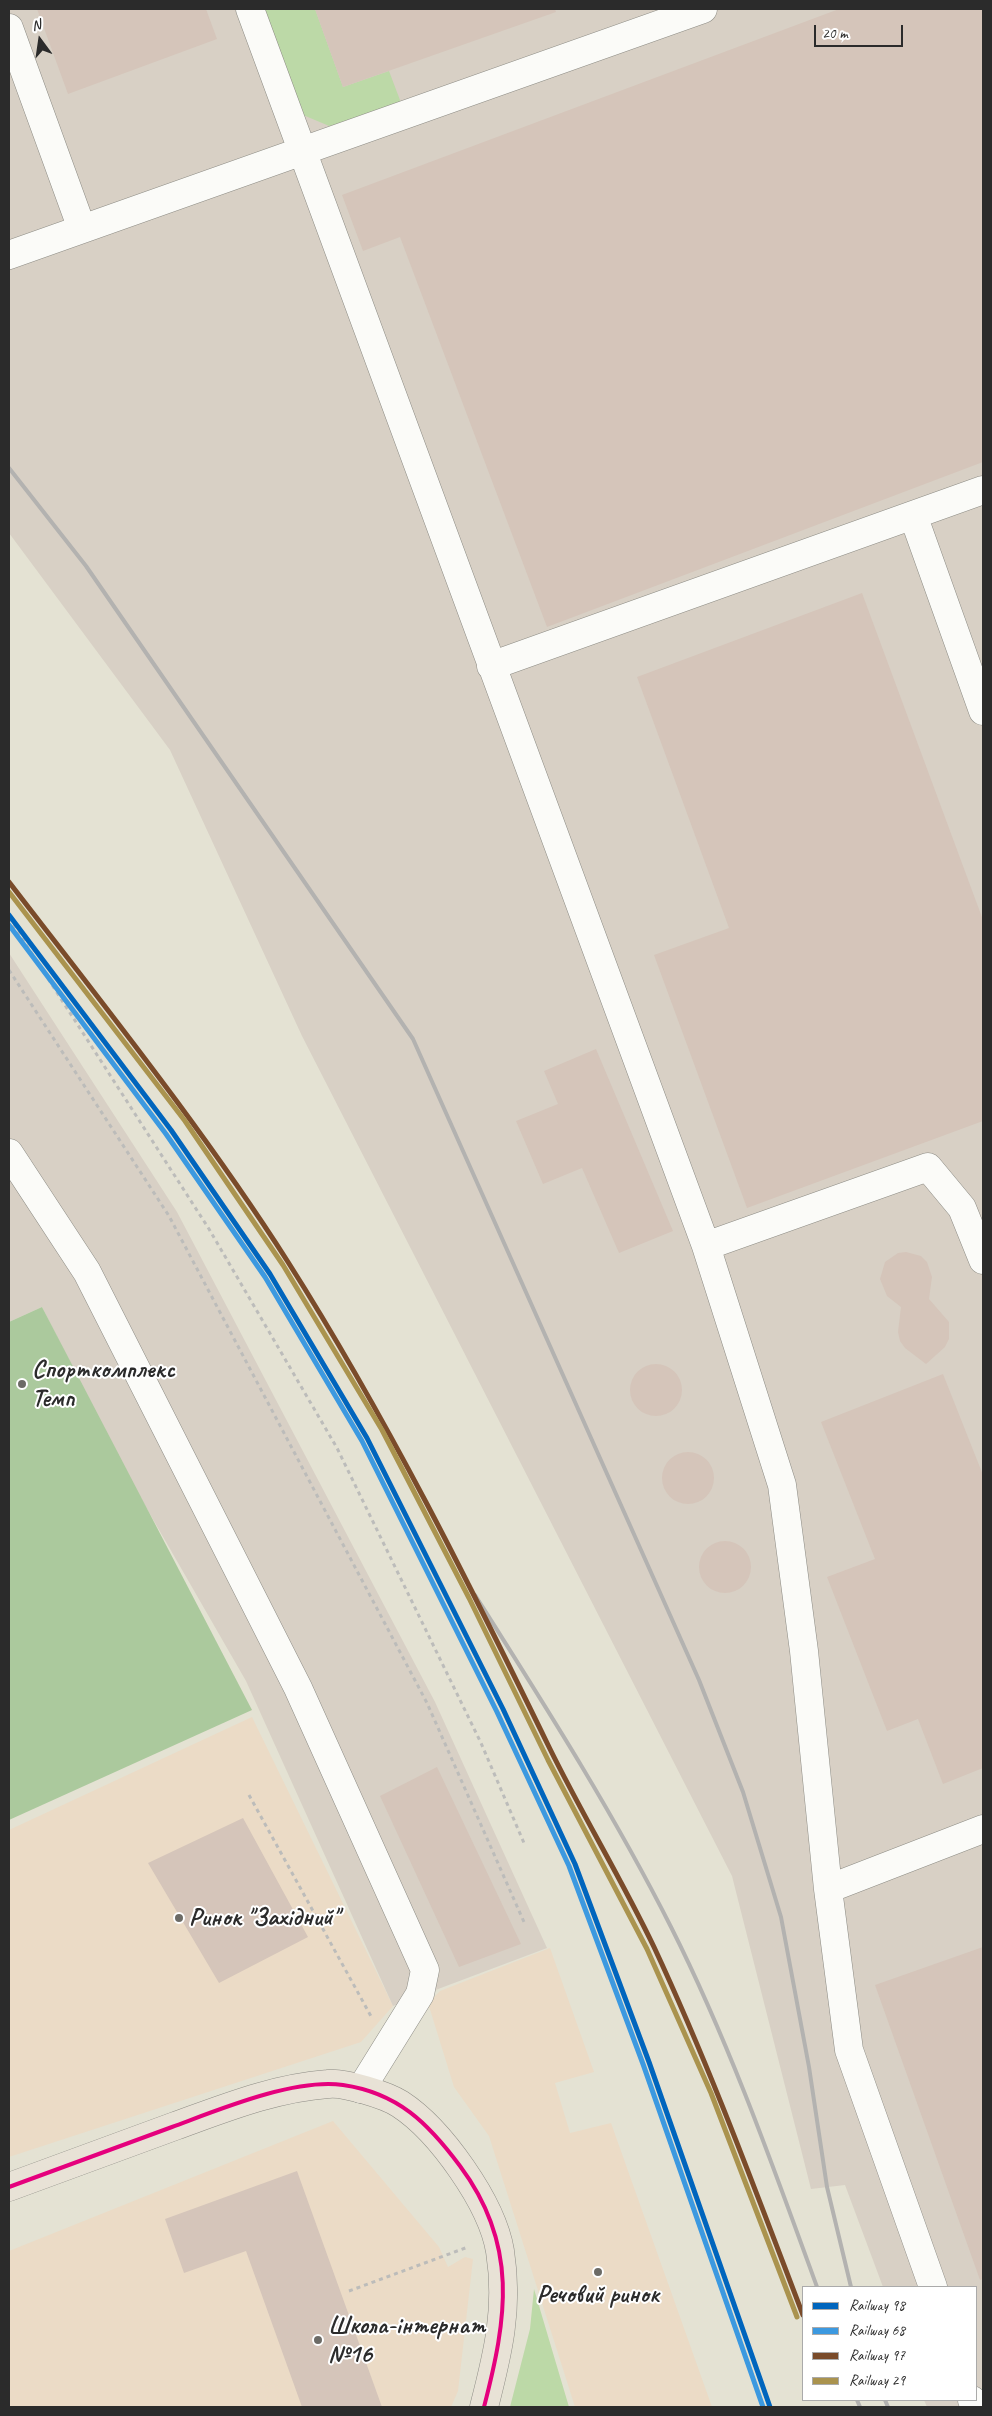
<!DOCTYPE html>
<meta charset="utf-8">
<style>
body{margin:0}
#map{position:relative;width:992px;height:2416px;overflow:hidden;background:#e4e2d3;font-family:Caveat,sans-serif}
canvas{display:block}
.frame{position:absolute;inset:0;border:10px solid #2b2b2b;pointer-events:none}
.legend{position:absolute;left:802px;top:2286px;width:175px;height:115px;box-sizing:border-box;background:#fff;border:1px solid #aaa;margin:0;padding:6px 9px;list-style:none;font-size:15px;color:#2b2b2b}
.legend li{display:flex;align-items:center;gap:10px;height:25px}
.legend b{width:25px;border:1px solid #aaa}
.north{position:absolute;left:15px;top:15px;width:50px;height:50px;-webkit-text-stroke:4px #fff;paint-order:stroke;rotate:346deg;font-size:14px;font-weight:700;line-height:20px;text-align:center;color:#2b2b2b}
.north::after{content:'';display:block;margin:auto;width:18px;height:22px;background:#2b2b2b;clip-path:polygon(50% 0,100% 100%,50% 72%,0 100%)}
.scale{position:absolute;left:814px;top:25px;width:89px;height:22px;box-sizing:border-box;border:2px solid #2b2b2b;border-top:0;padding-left:6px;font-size:15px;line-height:18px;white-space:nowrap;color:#2b2b2b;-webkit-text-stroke:4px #fff;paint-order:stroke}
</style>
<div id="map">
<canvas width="992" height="2416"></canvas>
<div class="frame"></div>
<ul class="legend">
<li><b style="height:6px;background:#0065bd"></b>Railway 98</li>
<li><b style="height:6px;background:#3c99e0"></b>Railway 68</li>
<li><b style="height:6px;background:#7a4b2a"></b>Railway 97</li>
<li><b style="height:6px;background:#aa934e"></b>Railway 29</li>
</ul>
<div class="north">N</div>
<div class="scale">20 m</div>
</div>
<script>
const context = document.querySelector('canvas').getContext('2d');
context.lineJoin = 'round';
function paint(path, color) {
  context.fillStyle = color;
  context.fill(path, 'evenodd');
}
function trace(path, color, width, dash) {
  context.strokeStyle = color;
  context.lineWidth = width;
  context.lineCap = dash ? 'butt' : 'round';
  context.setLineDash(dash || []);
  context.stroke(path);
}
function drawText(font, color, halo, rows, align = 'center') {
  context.font = font + ' Caveat,sans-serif';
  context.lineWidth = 4;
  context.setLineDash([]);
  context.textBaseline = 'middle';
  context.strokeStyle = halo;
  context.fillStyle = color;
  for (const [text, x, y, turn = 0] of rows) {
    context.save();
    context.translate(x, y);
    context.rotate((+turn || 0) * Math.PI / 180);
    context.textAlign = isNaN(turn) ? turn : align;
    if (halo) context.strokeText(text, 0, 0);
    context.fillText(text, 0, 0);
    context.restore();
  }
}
const built = new Path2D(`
 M252 1717 393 2006 361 2042 9 2157V1830Z
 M550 1948 594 2072 555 2083 570 2133 611 2123 712 2407H575L489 2136 454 2087 428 2003 440 1991Z
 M333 2121 439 2247 448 2267 465 2257 473 2259 458 2391 451 2407H9V2251Z`);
const industrial = new Path2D(`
 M9 9H983V2407H927L924 2400H976V2287H883L845 2185 811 2189 732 1876 302 1036 170 750 9 533Z
 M9 953 177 1212 435 1702 547 1948 393 2006 246 1681 120 1462 42 1307 9 1322Z`);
const green = new Path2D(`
 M265 9H315L343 87 389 71 403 108 334 128 303 115Z
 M534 2289 569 2407H510L530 2329Z`);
const forest = new Path2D(`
 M42 1307 252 1710 9 1820V1322Z`);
const building = new Path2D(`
 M37 9H206L217 39 68 94Z
 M315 9H555L556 12 343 87Z
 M839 9H983V462L547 627 400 237 363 251 342 195Z
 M862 593 983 920V1121L747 1208 654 955 729 928 637 677Z
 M596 1049 673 1231 619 1253 582 1168 543 1184 516 1121 558 1104 544 1071Z
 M906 1252 921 1256 927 1262 932 1277 929 1299 949 1322V1339L945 1347 926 1364 905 1348 900 1341 898 1332 901 1307 887 1296 880 1279 885 1262 898 1253Z
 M630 1390a26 26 0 1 1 52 0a26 26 0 1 1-52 0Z
 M943 1374 983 1475V1768L943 1784 918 1719 887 1731 827 1577 875 1559 821 1422Z
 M662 1478a26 26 0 1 1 52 0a26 26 0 1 1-52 0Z
 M699 1567a26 26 0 1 1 52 0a26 26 0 1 1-52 0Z
 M437 1767 521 1944 459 1967 380 1796Z
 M243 1818 308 1937 219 1983 148 1863Z
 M983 1947V2279L980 2280 875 1985Z
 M297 2171 382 2407H302L246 2251 184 2273 165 2219Z`);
const path = new Path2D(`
 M9 918 209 1229 337 1448 481 1743 524 1843
 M9 970 169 1216 427 1703 524 1922
 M249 1795 372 2018
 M349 2291 468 2247`);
const minor = new Path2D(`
 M250 9 706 1246 782 1485 804 1651 828 1889 849 2050 933 2287
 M9 28 82 229
 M9 255 703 9
 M913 515 983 711
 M491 666 983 490
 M9 1153 87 1272 298 1688 425 1970 420 1994 361 2089
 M706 1246 928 1167 962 1208 983 1260
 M828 1889 983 1829
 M972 2400 975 2407`);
const major = new Path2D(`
 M9 2187C64 2167 120 2146 175 2126 225 2108 274 2088 328 2084 344 2082 386 2095 400 2104 440 2130 492 2203 500 2251 509 2308 498 2353 484 2407`);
const rail = new Path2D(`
 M9 468 86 566 413 1039 699 1680 743 1792 781 1917 809 2067 827 2187 851 2287
 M475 1595C544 1704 613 1812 671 1927 729 2042 773 2166 817 2287
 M857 2400 860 2407
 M885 2400 888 2407`);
const bus1 = new Path2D(`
 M9 2187C63 2167 118 2147 172 2127 218 2110 294 2078 343 2085 398 2093 428 2123 460 2166 519 2245 507 2318 484 2407`);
const rail1 = new Path2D(`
 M9 915 171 1130 270 1274 367 1438 503 1709 575 1864 649 2062 770 2407`);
const rail2 = new Path2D(`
 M9 925 166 1134 265 1277 362 1441 497 1712 569 1866 643 2064 763 2407`);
const rail3 = new Path2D(`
 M9 882C105 1007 203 1129 288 1262 387 1418 469 1583 550 1749 583 1816 622 1880 654 1947 710 2067 756 2192 803 2315`);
const rail4 = new Path2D(`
 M9 892 185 1121 283 1265 382 1430 469 1598 548 1760 647 1949 711 2093 797 2317`);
const markers = [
 [22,1384,5,"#6c6b66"],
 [179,1918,5,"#6c6b66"],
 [598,2272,5,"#6c6b66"],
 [318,2340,5,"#6c6b66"]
];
const poiNames = [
 ["Спорткомплекс",32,1370],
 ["Темп",32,1399],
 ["Ринок \"Західний\"",189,1918],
 ["Речовий ринок",598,2295,"center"],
 ["Школа-інтернат",328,2326],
 ["№16",328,2355]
];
paint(built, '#ebdbc6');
paint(industrial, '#d8d0c5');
paint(green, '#bcd9a7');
paint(forest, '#abc99d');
paint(building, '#d5c5ba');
trace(minor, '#8d8c85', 29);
trace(major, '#8d8c85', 29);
trace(path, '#bcbcba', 3, [4, 4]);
trace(minor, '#fbfbf8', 28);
trace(major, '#e8e2d6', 28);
trace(rail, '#b3b2b0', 4);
trace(bus1, '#e5007d', 4);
trace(rail1, '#0065bd', 5);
trace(rail2, '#3c99e0', 5);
trace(rail3, '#7a4b2a', 5);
trace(rail4, '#aa934e', 5);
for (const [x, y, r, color] of markers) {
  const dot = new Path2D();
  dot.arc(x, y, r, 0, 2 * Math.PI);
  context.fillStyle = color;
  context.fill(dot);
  trace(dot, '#fff', 2);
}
drawText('bold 25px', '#2b2b2b', '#fff', poiNames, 'left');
</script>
